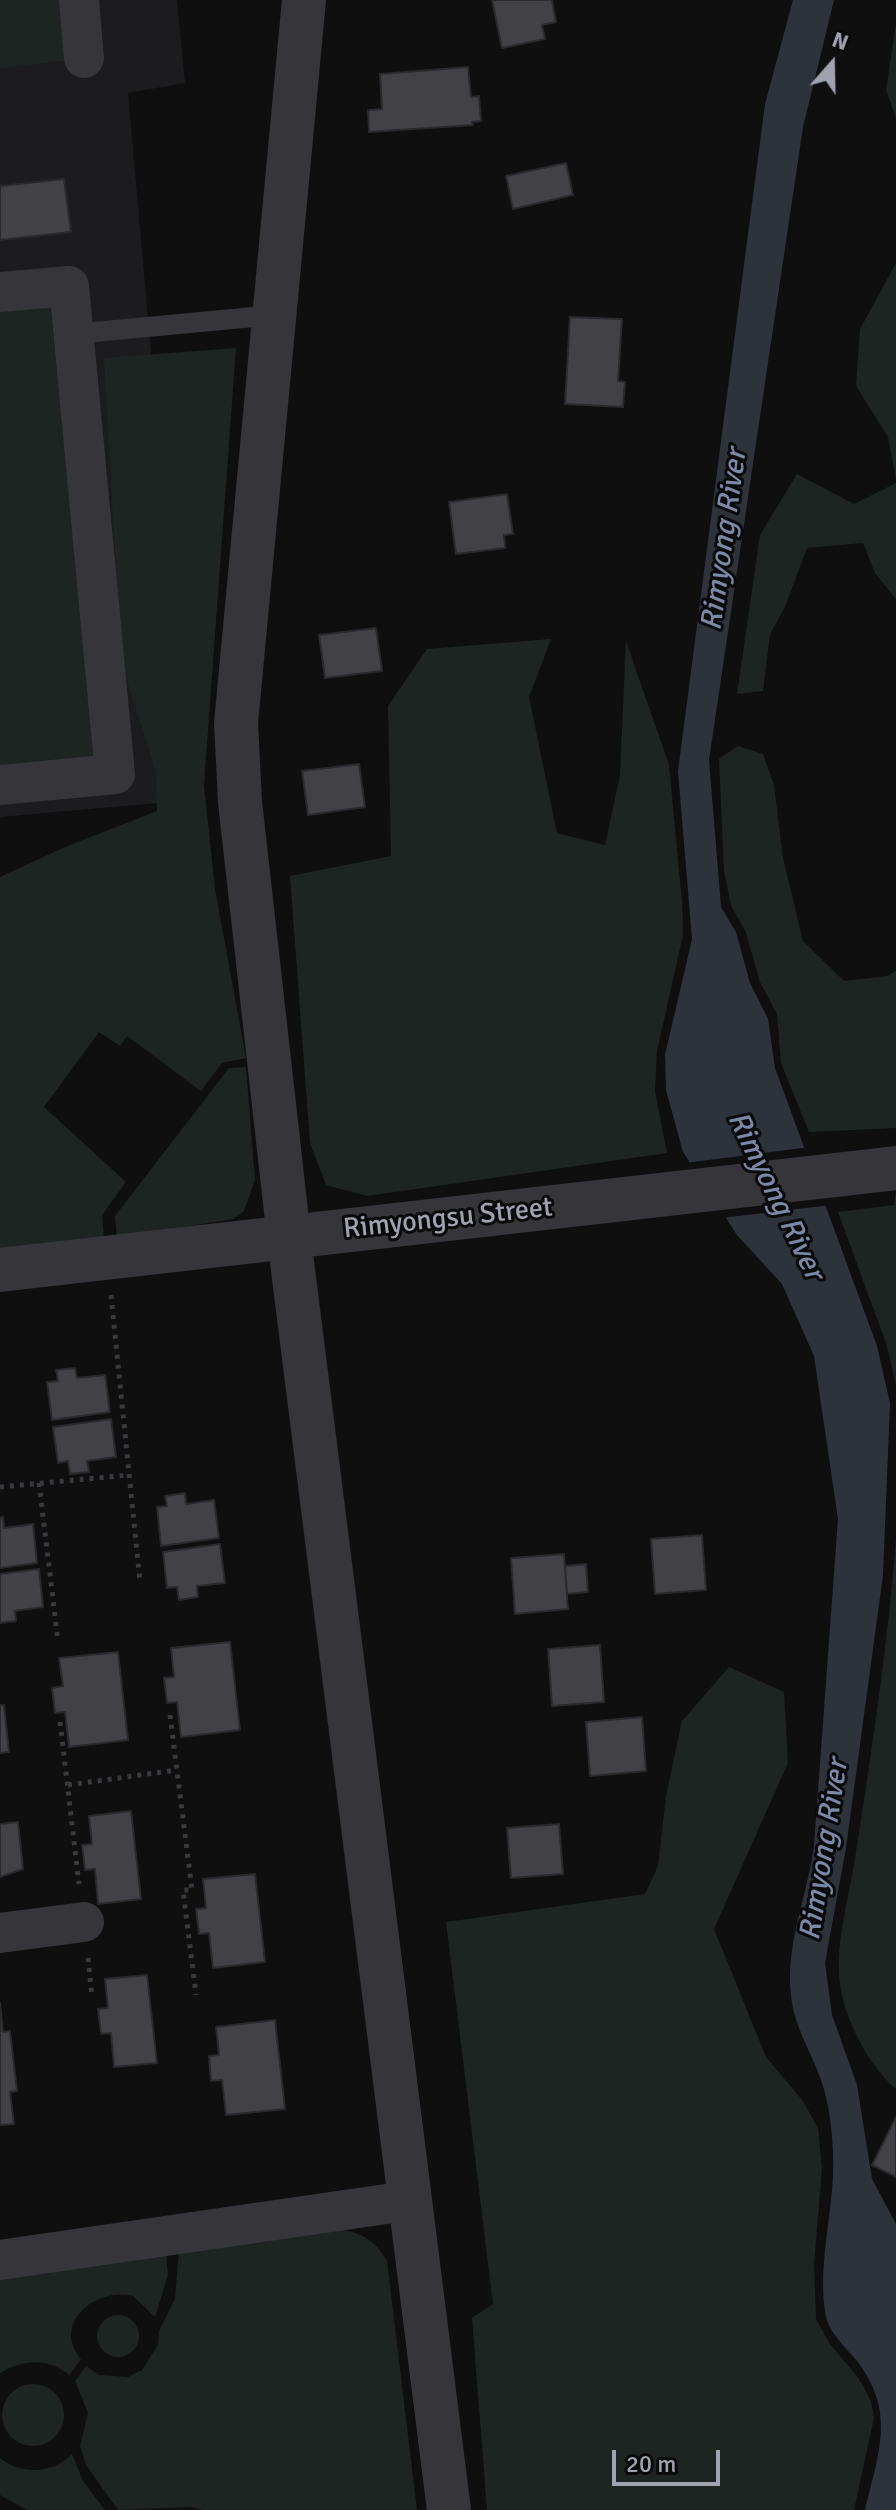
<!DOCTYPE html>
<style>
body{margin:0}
#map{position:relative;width:896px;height:2510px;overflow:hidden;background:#0f0f10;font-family:Signika,sans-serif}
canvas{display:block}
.north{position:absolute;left:792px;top:24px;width:80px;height:80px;-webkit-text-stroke:6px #0a0a0b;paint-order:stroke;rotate:20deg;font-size:22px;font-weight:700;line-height:32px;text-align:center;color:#a1a2b0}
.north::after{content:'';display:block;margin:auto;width:28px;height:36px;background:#a1a2b0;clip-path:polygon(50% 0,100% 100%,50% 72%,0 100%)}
.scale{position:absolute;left:612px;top:2450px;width:108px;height:36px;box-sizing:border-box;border:4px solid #a1a2b0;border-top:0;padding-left:10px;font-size:24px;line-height:28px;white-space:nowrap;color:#a1a2b0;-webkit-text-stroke:6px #0a0a0b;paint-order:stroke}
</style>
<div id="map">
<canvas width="896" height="2510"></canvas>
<div class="north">N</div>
<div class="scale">20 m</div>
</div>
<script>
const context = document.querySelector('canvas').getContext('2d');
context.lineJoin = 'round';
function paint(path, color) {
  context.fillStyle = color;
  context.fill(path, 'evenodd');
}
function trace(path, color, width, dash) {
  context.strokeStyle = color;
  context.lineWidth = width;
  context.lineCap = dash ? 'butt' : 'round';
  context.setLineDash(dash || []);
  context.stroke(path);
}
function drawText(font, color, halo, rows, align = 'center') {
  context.font = font + ' Signika,sans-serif';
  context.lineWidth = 6;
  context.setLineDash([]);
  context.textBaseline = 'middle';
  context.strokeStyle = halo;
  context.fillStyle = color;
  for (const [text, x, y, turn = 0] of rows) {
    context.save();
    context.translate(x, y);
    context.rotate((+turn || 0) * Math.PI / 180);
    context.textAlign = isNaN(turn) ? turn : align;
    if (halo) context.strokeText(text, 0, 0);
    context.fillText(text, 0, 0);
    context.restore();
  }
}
const built = new Path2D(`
 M0 0H177L185 83 128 93 191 800 0 817Z`);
const green = new Path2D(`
 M0 0H64L71 60 0 68Z
 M896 24V118L886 90Z
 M896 263V480L888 437 856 386 860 329Z
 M49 295 98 760 0 770V300Z
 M236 348 204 785 215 889 246 1058 222 1063 201 1091 127 1036 120 1046 99 1032 44 1107 126 1182 102 1215 104 1239 0 1250V877L65 847 157 811 156 772 121 662 104 358Z
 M797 474 854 504 896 483V599L875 573 863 543 807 548 785 607 770 634 763 691 737 694 760 535Z
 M551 639 529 697 557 833 605 845 620 775 626 641 669 765 682 902 683 935 657 1051 655 1091 667 1153 367 1196 326 1185 310 1143 290 876 391 856 388 706 427 649Z
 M738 746 763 754 774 785 783 858 803 941 844 981 887 976 896 971V1128L809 1132 781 1063 777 1014 760 982 745 930 731 906 724 871 719 759Z
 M246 1067 255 1180 244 1211 233 1219 117 1238 115 1216 229 1068Z
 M896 1190V1385L887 1346 838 1212 894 1205Z
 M896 1538V2089C870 2067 847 2024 841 1990 833 1945 850 1896 856 1852 872 1748 888 1643 896 1538Z
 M729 1667 784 1692 788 1763 714 1929 766 2057 803 2101 818 2128 822 2169 814 2264 816 2319 830 2344 859 2379 871 2401 874 2418 854 2510H487L472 2318 493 2304 446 1922 645 1894 658 1866 666 1796 682 1721Z
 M341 2230C365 2234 374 2240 387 2261L417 2510H203L189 2507 118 2510 86 2465 80 2446 88 2413 75 2381 86 2366 99 2375 128 2377 142 2370 158 2345 159 2331 175 2299 179 2251Z
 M166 2253 168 2275 155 2317 133 2296C96 2287 51 2323 81 2359L69 2375C47 2357 23 2360 0 2373V2274Z
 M97 2336a21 21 0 1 1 42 0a21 21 0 1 1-42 0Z
 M2 2415a31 31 0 1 1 62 0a31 31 0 1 1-62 0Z
 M72 2454 83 2481 105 2510H27L0 2495V2458C21 2475 53 2474 72 2454Z`);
const water = new Path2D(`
 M793 0H834L803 127 709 760 721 907 736 932 750 983 768 1019 775 1068 877 1346 890 1403 883 1575 846 1848 825 1963 832 2015 857 2085 872 2179 896 2224V2510H865C879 2452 896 2412 857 2361 847 2349 829 2332 826 2317 816 2264 836 2206 833 2152 832 2128 829 2103 821 2080 811 2051 794 2027 791 1995 785 1944 808 1895 814 1845L838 1519 814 1356 782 1284 737 1235 683 1152 666 1090 665 1055 692 939 678 771 765 104Z`);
const pier = new Path2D(`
 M810 1147 831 1205 721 1218 685 1163Z`);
const building = new Path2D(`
 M492 0H552L556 22 542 25 545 39 502 48Z
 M468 67 471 97 479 96 481 121 472 122 473 125 369 132 368 110 382 109 380 74Z
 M566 163 573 195 513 209 506 176Z
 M64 179 71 232 0 240V186Z
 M570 317 622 319 618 381 625 382 623 407 565 404Z
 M507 494 513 534 504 535 505 548 456 554 449 502Z
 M376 628 382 671 325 678 319 635Z
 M359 764 365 807 308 815 302 771Z
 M75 1368 77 1378 105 1375 110 1412 52 1420 47 1382 58 1381 56 1370Z
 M111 1419 116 1457 87 1461 89 1472 70 1474 68 1461 58 1463 53 1427Z
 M185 1493 186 1504 214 1500 219 1538 161 1546 157 1507 167 1506 165 1496Z
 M3 1517 4 1528 33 1524 37 1563 0 1568V1518Z
 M702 1535 706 1590 655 1594 651 1539Z
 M220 1544 225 1583 197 1586 198 1597 179 1600 177 1587 167 1588 163 1552Z
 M564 1554 568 1609 515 1614 511 1558Z
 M586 1564 588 1592 567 1594 565 1566Z
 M39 1569 43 1607 15 1611 16 1621 0 1623V1574Z
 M230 1642 240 1730 181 1737 177 1702 167 1703 164 1678 174 1677 171 1648Z
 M600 1645 604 1702 552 1706 548 1649Z
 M118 1652 128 1740 69 1747 65 1712 55 1713 52 1688 63 1686 59 1658Z
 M0 1705H4L9 1752 0 1753Z
 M642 1717 646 1771 590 1776 586 1722Z
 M131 1811 141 1899 98 1904 95 1869 85 1870 82 1845 92 1844 89 1816Z
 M18 1822 23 1869 0 1877V1824Z
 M559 1824 563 1874 511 1878 507 1828Z
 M255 1874 265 1962 213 1968 209 1933 199 1934 196 1909 206 1908 203 1879Z
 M147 1975 157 2063 114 2067 111 2033 101 2034 98 2009 108 2008 105 1979Z
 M0 2003 3 2032 10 2031 17 2091 10 2092 14 2124 0 2125Z
 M275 2020 285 2109 226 2115 222 2080 211 2081 209 2056 219 2055 216 2027Z
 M896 2117V2177L872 2165Z`);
const path = new Path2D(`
 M111 1295 140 1582
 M39 1483 58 1641
 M0 1487 129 1475
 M170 1715 192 1890H183L196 1995
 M60 1722 79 1884
 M68 1785 177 1770
 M88 1958 92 1997`);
const service = new Path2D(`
 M73 334 275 315`);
const minor = new Path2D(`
 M79 0 84 58
 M0 292 69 286 115 774 0 785
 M0 1933 84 1922
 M0 2260 407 2201`);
const tertiary = new Path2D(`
 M304 0 236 723 240 802 289 1238 449 2510
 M0 1270 896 1168`);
const streetNames = [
 ["Rimyongsu Street",448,1219,-6]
];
const waterNames = [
 ["Rimyong River",725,540,-82],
 ["Rimyong River",775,1196,64],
 ["Rimyong River",825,1850,-81]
];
paint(built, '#1c1b1d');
paint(green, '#1e2421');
paint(water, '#2e323b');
paint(pier, '#0f0f10');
paint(building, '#414146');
trace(building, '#2a292c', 2);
trace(path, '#39393e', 5, [4, 6]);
trace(service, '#35353a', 20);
trace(minor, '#35353a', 40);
trace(tertiary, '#35353a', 44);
drawText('28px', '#a1a2b0', '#0a0a0b', streetNames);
drawText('italic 30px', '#7b88a8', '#0a0a0b', waterNames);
</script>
